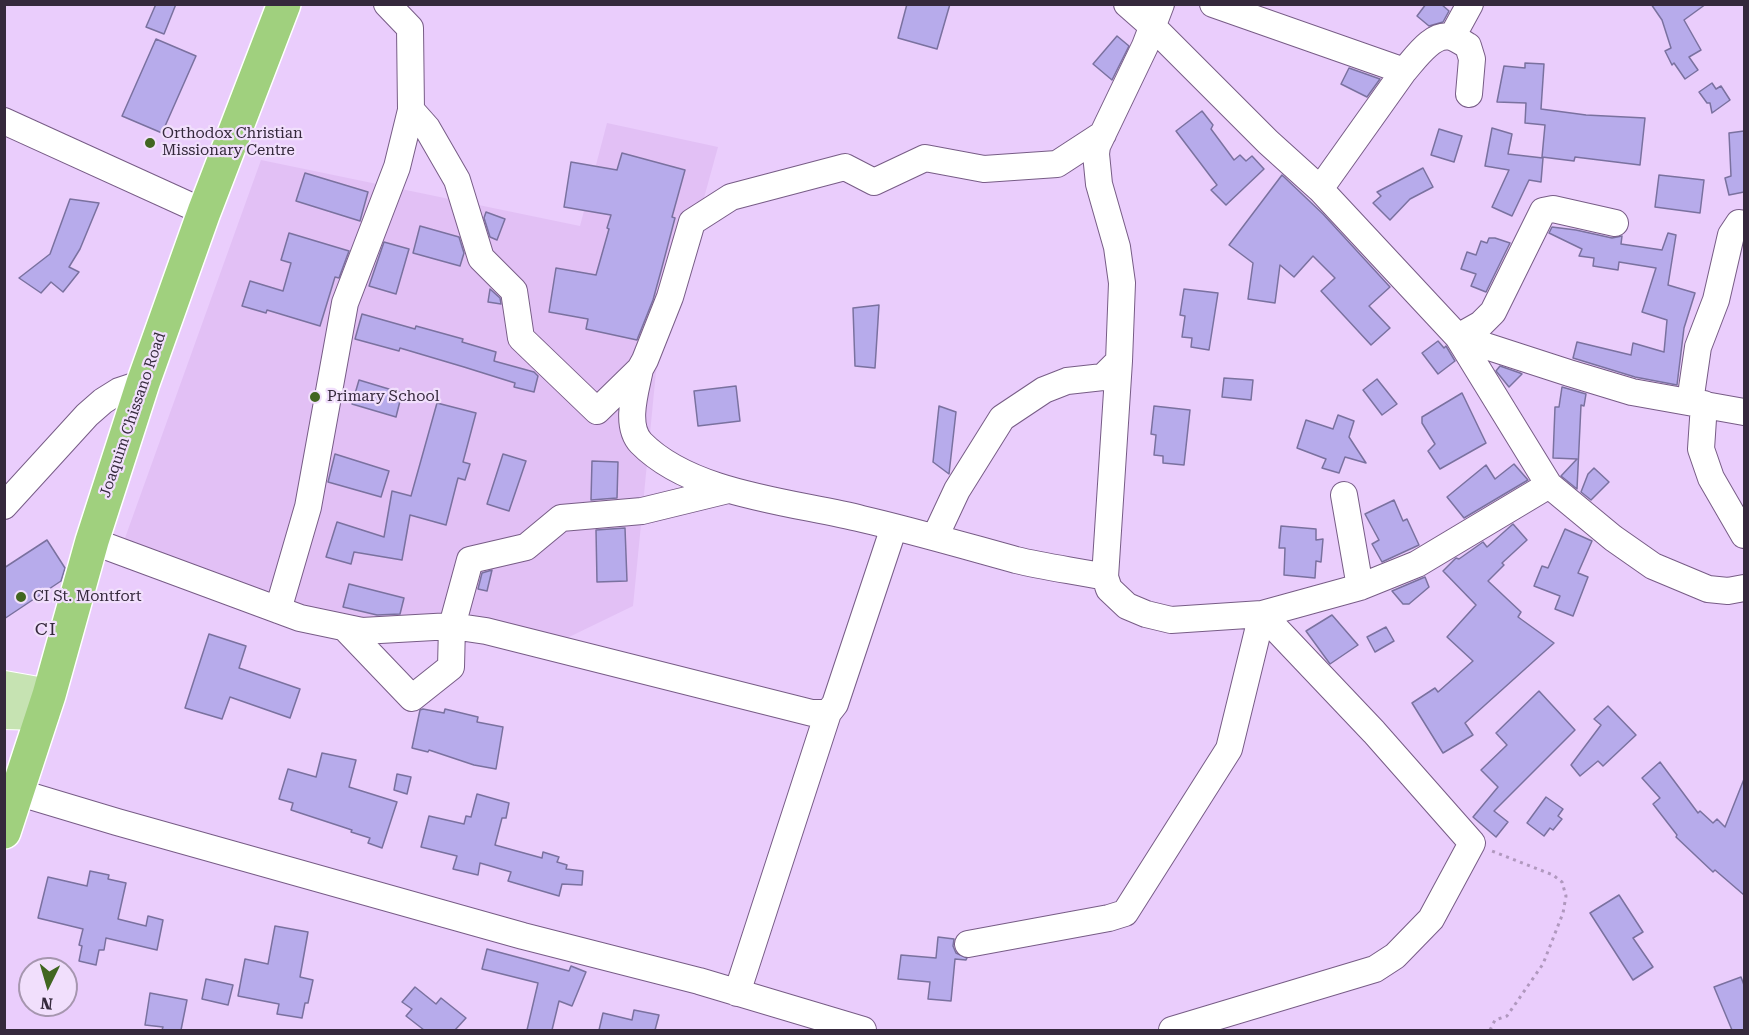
<!DOCTYPE html>
<style>
body{margin:0}
#map{position:relative;width:1749px;height:1035px;overflow:hidden;background:#eacdfc;font-family:"Roboto Serif",serif}
canvas{display:block}
.frame{position:absolute;inset:0;border:6px solid #35293c;pointer-events:none}
.north{position:absolute;left:18px;top:957px;width:60px;height:60px;box-sizing:border-box;background:#f1dffc;border:2px solid #a696af;border-radius:50%;rotate:185deg;font-size:16px;font-weight:700;line-height:24px;text-align:center;color:#35293c}
.north::after{content:'';display:block;margin:auto;width:21px;height:27px;background:#416620;clip-path:polygon(50% 0,100% 100%,50% 72%,0 100%)}
</style>
<div id="map">
<canvas width="1749" height="1035"></canvas>
<div class="frame"></div>
<div class="north">N</div>
</div>
<script>
const context = document.querySelector('canvas').getContext('2d');
context.lineJoin = 'round';
function paint(path, color) {
  context.fillStyle = color;
  context.fill(path, 'evenodd');
}
function trace(path, color, width, dash) {
  context.strokeStyle = color;
  context.lineWidth = width;
  context.lineCap = dash ? 'butt' : 'round';
  context.setLineDash(dash || []);
  context.stroke(path);
}
function drawText(font, color, halo, rows, align = 'center') {
  context.font = font + ' "Roboto Serif",serif';
  context.lineWidth = 4.5;
  context.setLineDash([]);
  context.textBaseline = 'middle';
  context.strokeStyle = halo;
  context.fillStyle = color;
  for (const [text, x, y, turn = 0] of rows) {
    context.save();
    context.translate(x, y);
    context.rotate((+turn || 0) * Math.PI / 180);
    context.textAlign = isNaN(turn) ? turn : align;
    if (halo) context.strokeText(text, 0, 0);
    context.fillText(text, 0, 0);
    context.restore();
  }
}
const built = new Path2D(`
 M607 123 718 147 656 372 633 606 567 638 315 626 116 563 261 160 580 226Z`);
const building = new Path2D(`
 M156 4H176L164 34 146 27Z
 M907 4H950L937 49 898 38Z
 M1426 4H1441L1449 11 1443 22 1429 26 1417 16Z
 M1651 4H1706L1684 20 1701 50 1689 57 1698 70 1685 79 1674 63 1672 65 1665 51 1671 48 1662 20Z
 M1117 36 1129 46 1112 80 1093 64Z
 M156 39 196 56 162 133 122 116Z
 M1525 63 1544 64 1541 109 1586 115 1645 118 1640 165 1575 157 1574 161 1542 157 1545 125 1525 123 1526 103 1497 102 1504 66 1525 68Z
 M1349 68 1380 79 1367 97 1341 84Z
 M1712 83 1716 89 1721 86 1730 100 1712 113 1710 103H1707L1699 92Z
 M1202 111 1213 125 1211 129 1234 160 1240 155 1246 161 1252 156 1264 169 1226 205 1211 190 1217 185 1176 131Z
 M1492 128 1512 134 1508 154 1543 158 1541 182 1529 180 1512 216 1492 207 1509 170 1485 166Z
 M1439 129 1462 136 1454 162 1431 155Z
 M1744 131V192L1729 195 1725 178 1731 176 1729 133Z
 M622 153 685 170 672 217 675 218 661 271 653 300 637 340 586 329 588 319 549 312 556 268 596 275 609 229 607 228 611 215 564 207 571 162 617 170Z
 M1423 168 1433 187 1410 199 1390 220 1373 203 1381 196 1377 192Z
 M305 173 368 192 360 221 296 201Z
 M1282 175 1323 214 1390 287 1369 306 1390 328 1371 345 1321 291 1335 278 1313 256 1294 277 1280 265 1275 303 1248 299 1253 263 1229 245Z
 M1659 175 1704 180 1700 213 1655 207Z
 M70 199 99 203 80 249 69 267 79 272 63 292 51 282 41 293 19 278 50 254Z
 M486 212 505 219 497 240 490 237 484 218Z
 M420 226 459 237 464 253 460 266 413 253Z
 M1552 227 1576 230 1612 238 1622 236 1621 244 1662 250 1668 233 1676 235 1668 285 1695 293 1684 328 1677 385 1635 377 1573 358 1577 342 1631 355 1633 343 1664 352 1667 320 1642 312 1656 268 1619 262 1618 270 1593 266 1594 258 1579 256 1582 249 1549 233Z
 M289 233 349 251 339 278 335 277 320 326 267 310 266 313 242 306 250 281 283 291 291 263 281 260Z
 M1489 238H1495L1510 243 1486 292 1471 286 1476 274 1461 269 1467 252 1476 255 1481 241 1487 243Z
 M384 242 409 249 396 294 369 286Z
 M490 289 500 298 501 304 488 302Z
 M1184 289 1218 293 1209 350 1191 347 1192 338 1182 337 1185 316 1180 315Z
 M879 305 875 368 855 366 853 308Z
 M362 314 415 329 416 326 463 339 462 342 496 352 494 361 534 372 538 376 534 392 514 387 515 383 464 367 400 348 399 351 355 339Z
 M1438 341 1444 348 1446 346 1455 361 1438 374 1422 353Z
 M1500 366 1520 373 1522 374 1509 387 1496 371Z
 M1224 378 1253 380 1251 400 1222 397Z
 M1377 379 1397 404 1382 415 1363 390Z
 M359 380 402 393 396 417 352 404Z
 M736 386 740 421 698 426 694 391Z
 M1562 387 1586 394 1584 406 1581 405 1577 489 1561 476 1577 459 1553 458 1555 407H1559Z
 M1462 393 1486 443 1440 469 1428 451 1435 444 1422 423V417Z
 M437 403 476 413 463 462 470 464 465 480 458 478 446 525 410 515 402 560 354 552 351 564 326 557 337 522 384 537 392 491 411 496Z
 M939 406 956 412 949 474 933 462Z
 M1154 406 1190 410 1184 465 1163 463V456L1154 455 1156 435 1151 434Z
 M1338 415 1354 421 1349 437 1366 463 1345 457 1339 473 1322 468 1326 459 1297 448 1306 420 1333 429Z
 M335 454 389 471 381 497 328 482Z
 M503 454 526 461 509 511 487 504Z
 M592 461 618 462 617 498 591 500Z
 M1514 464 1528 480 1464 518 1447 497 1486 465 1495 479Z
 M1594 468 1609 482 1591 500 1581 492 1588 474Z
 M1394 500 1403 521 1407 519 1419 545 1382 562 1372 544 1379 540 1365 514Z
 M1513 524 1527 540 1502 563 1504 565 1488 581 1521 612 1518 617 1554 643 1465 723 1473 735 1443 753 1412 703 1435 688 1438 692 1473 661 1447 637 1476 605 1443 571 1456 558 1459 559 1483 542 1487 547Z
 M1281 526 1316 529V540L1323 539 1321 562 1316 561 1315 578 1284 575 1285 548H1279Z
 M625 528 627 581 597 582 596 530Z
 M1565 529 1592 541 1578 573 1588 577 1573 616 1555 609 1560 596 1534 586 1542 566 1548 568Z
 M47 540 65 568 61 581 4 619V568Z
 M492 570 487 591 478 589 482 573Z
 M1425 577 1429 587 1409 604H1403L1392 591Z
 M349 584 404 598 400 614 377 615 343 607Z
 M1332 615 1358 645 1330 664 1306 631Z
 M1386 627 1394 641 1375 652 1367 637Z
 M209 634 246 646 239 668 300 689 290 718 230 697 222 719 185 708Z
 M1539 691 1575 730 1494 811 1508 822 1496 837 1473 817 1498 787 1481 770 1507 745 1496 733Z
 M1608 706 1636 735 1603 766 1598 761 1580 776 1571 765 1601 725 1594 719Z
 M423 709 444 713 445 709 478 717 477 722 503 727 496 769 474 765 429 750 428 752 412 748 420 710Z
 M322 753 356 760 349 787 397 802 382 848 368 843 370 838 351 832 352 830 291 810 293 803 279 799 288 769 316 777Z
 M1660 762 1698 813 1700 811 1713 823 1717 819 1725 827 1744 779V895L1715 870 1713 872 1676 837 1677 835 1653 804 1660 798 1642 778Z
 M397 774 411 777 407 794 394 790Z
 M477 794 509 803 506 818H502L495 845 542 858 543 852 559 857 557 862 567 865 566 869 583 871 582 885 562 884 559 896 508 881 511 872 480 863 478 875 453 869 457 856 421 847 429 816 464 824 466 816 471 817Z
 M1546 797 1563 809 1558 816 1562 819 1553 830 1550 828 1544 836 1527 823Z
 M90 871 109 875 108 879 126 883 118 919 146 926 148 916 163 920 157 950 106 938 104 950H99L96 965 79 961 82 946 79 945 83 929 38 918 48 877 87 886Z
 M1619 895 1643 932 1633 938 1653 967 1633 980 1590 913Z
 M275 926 308 932 300 977 313 980 308 1003H305L302 1018 277 1014 279 1004 238 996 245 959 268 964Z
 M938 937 954 939 953 946 956 953 967 958 966 960 955 959 951 1001 928 999 930 982 898 979 901 955 936 958Z
 M487 949 569 971 571 966 586 972 572 1006 559 1001 552 1030H527L538 983 482 969Z
 M1741 977 1744 985V1030H1732L1714 987Z
 M206 979 233 985 228 1005 202 999Z
 M415 987 436 1004 441 998 466 1018 455 1030H424L406 1016 412 1009 402 1002Z
 M150 993 187 1000 181 1030H162L163 1027 145 1025Z
 M634 1010 659 1015 655 1030H599L603 1013 632 1020Z`);
const path = new Path2D(`
 M1490 1030 1495 1020 1507 1016 1543 964 1563 913 1566 896 1562 882 1553 875 1492 851`);
const minor = new Path2D(`
 M387 4 410 28 411 110 427 128 457 180 481 258 514 291 521 338 597 411 640 369 645 360 670 297 692 222 731 197 845 167 874 182 925 158 984 169 1057 164 1103 134
 M1127 4 1152 26 1268 142 1320 189 1458 337 1549 485 1613 538 1653 566 1708 589 1728 591 1744 588
 M1213 4 1404 71 1320 189
 M1452 37 1470 4
 M1404 71C1415 59 1432 32 1451 37 1456 38 1463 43 1468 46L1472 59 1469 94
 M4 121 204 212
 M1458 337 1569 373 1632 392 1744 412
 M1458 337 1481 324 1493 312 1543 211 1553 209 1615 223
 M640 369C636 390 624 425 641 443 692 495 794 502 862 519 914 531 965 546 1016 560 1045 567 1076 571 1105 577L1119 361 1122 283 1117 247 1099 184 1096 154 1097 146 1145 46 1161 4
 M1690 402 1698 347 1716 300 1731 235 1739 223
 M1704 404 1701 449 1711 478 1744 535
 M1344 495 1360 587
 M4 506 87 415 103 401 119 391 143 383
 M935 537 957 490 1002 418 1044 390 1067 381 1103 377 1119 361
 M92 541 300 618 362 631 452 626 486 631 812 713H828L835 704 894 527
 M1105 577 1109 589 1127 606 1146 614 1171 620 1262 614 1360 587 1417 564 1549 485
 M278 610 308 507 345 303 397 167 411 110
 M345 628 412 698 451 667 452 626 470 560 526 547 561 518 642 511 728 490
 M17 792 117 822 523 936 699 981 863 1030
 M968 944 1109 918 1125 913 1229 749 1262 614
 M737 993 828 713
 M1172 1030 1375 969 1395 956 1431 919 1472 843 1374 732 1262 614`);
const major = new Path2D(`
 M4 687 49 695
 M4 713 43 714`);
const highway = new Path2D(`
 M4 832 49 695 92 541 143 383 204 212 284 4`);
const markers = [
 [150,143,6,"#416620"],
 [315,397,6,"#416620"],
 [21,597,6,"#416620"]
];
const poiNames = [
 ["Orthodox Christian",162,134],
 ["Missionary Centre",162,151],
 ["Primary School",327,397],
 ["CI St. Montfort",33,597]
];
const streetNames = [
 ["Joaquim Chissano Road",133,415,-71]
];
const quarterNames = [
 ["CI",46,630]
];
paint(built, '#e2c0f5');
paint(building, '#b7abeb');
trace(building, '#7a719f', 1.5);
trace(minor, '#775c86', 28);
trace(major, '#fff', 34);
trace(highway, '#fff', 36);
trace(path, '#b098be', 3, [3, 4.5]);
trace(minor, '#fff', 26);
trace(major, '#c6e3b2', 32);
trace(highway, '#a0d07e', 33);
for (const [x, y, r, color] of markers) {
  const dot = new Path2D();
  dot.arc(x, y, r, 0, 2 * Math.PI);
  context.fillStyle = color;
  context.fill(dot);
  trace(dot, '#f1dffc', 2);
}
drawText('15px', '#35293c', '#f1dffc', poiNames, 'left');
drawText('15px', '#35293c', '#f1dffc', streetNames);
context.letterSpacing = '1.5px';
drawText('18px', '#35293c', '#f1dffc', quarterNames);
context.letterSpacing = '0px';
</script>
